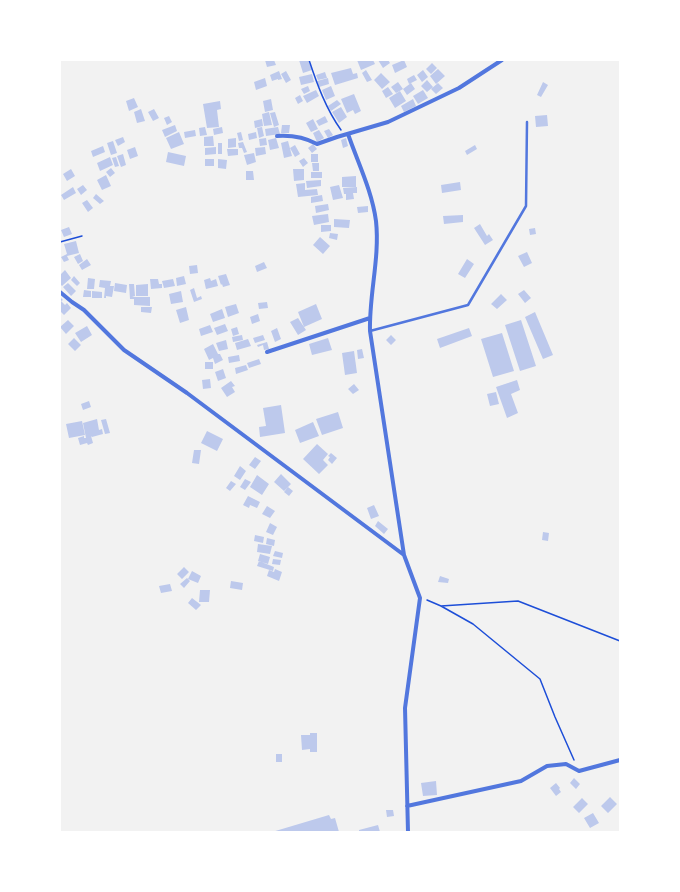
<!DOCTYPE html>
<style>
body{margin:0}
#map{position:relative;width:680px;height:892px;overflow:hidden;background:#f2f2f2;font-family:Cabin,sans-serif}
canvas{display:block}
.frame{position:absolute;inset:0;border:61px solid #fff;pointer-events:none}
</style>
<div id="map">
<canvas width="680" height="892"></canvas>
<div class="frame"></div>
</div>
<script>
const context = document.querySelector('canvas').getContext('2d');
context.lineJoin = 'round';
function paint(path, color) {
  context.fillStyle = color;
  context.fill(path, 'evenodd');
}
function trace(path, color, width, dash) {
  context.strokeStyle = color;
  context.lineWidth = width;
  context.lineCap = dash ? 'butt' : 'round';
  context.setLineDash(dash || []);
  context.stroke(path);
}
const building = new Path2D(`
 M265 60H274L276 65 267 67Z
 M299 60H308L312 70 303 73Z
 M357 60H373L375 64 361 70Z
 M378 60H388L390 63 383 68Z
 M404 60 407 67 395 73 392 65Z
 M432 63 437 68 431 74 426 69Z
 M351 68 353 74 357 73 358 78 335 85 331 73Z
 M438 69 445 76 436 84 430 76Z
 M366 70 372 80 367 82 362 73Z
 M423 70 428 77 422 82 417 75Z
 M279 71 282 79 278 80V79L272 81 270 75Z
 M286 71 291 80 286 83 281 74Z
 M325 72 327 78 318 80 316 75Z
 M381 73 390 82 382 89 374 80Z
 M312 74 314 82 301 85 299 77Z
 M414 75 417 80 409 84 407 79Z
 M265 78 267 86 256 90 254 82Z
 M328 78 329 84 319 87 317 81Z
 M427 80 433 87 427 92 421 86Z
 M398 82 403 89 396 93 391 87Z
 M543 82 548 85 541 97 537 95Z
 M411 83 415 89 407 95 403 89Z
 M438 83 443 88 436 94 431 89Z
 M308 86 310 91 304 94 301 89Z
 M331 86 335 96 326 100 322 90Z
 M388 87 393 94 386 98 382 91Z
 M316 90 319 96 307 103 303 96Z
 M423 90 428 98 418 104 413 96Z
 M400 91 406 101 395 108 389 98Z
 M354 94 361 111 355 114 353 110 347 113 341 99Z
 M300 95 303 101 298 104 295 98Z
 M134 98 138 107 129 111 126 101Z
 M271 99 273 110 265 112 263 101Z
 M413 99 416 106 404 112 401 106Z
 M337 100 341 104 331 111 328 106Z
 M220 101 221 109 217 110 219 127 207 128 203 104Z
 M341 107 347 117 339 123 332 112Z
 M141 109 145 121 137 123 134 112Z
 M154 109 159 118 153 121 148 112Z
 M269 112 272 125 264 126 262 114Z
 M275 112 279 125 274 127 270 113Z
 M547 115 548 126 536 127 535 116Z
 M169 116 172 122 167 125 164 118Z
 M325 116 328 122 319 126 316 121Z
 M262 119 263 126 255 128 254 121Z
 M313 119 318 129 311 132 306 123Z
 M175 125 177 131 165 137 162 130Z
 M282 125H290L289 133H281Z
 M205 127 207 135 200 136 199 128Z
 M222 127 223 133 214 135 213 129Z
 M262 127 264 136 259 138 257 128Z
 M278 127 280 134 266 136 265 129Z
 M329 129 333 135 328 138 324 131Z
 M195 130 196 136 185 138 184 132Z
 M319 130 324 138 317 142 313 133Z
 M179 132 184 144 171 149 166 138Z
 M241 132 243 140 239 141 237 133Z
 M256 132 257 138 249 140 248 134Z
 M213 136 214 146H204V137Z
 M123 137 125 142 118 146 115 140Z
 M236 138V147L228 148V139Z
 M266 138 267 145 260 146 259 139Z
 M276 138 279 148 270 150 268 140Z
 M346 138 348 146 343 148 341 140Z
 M113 141 117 153 111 155 107 143Z
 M288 141 292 156 284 158 281 143Z
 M243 142 247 152 244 153 242 148H239L238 143Z
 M218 143H222V154H218Z
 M313 144 317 149 312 153 308 148Z
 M295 145 300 154 295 157 290 148Z
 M475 145 477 149 467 155 465 151Z
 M103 146 105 152 93 157 91 151Z
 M135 147 138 156 130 159 127 150Z
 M216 147V154L205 155V148Z
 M265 147 266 154 256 156 255 148Z
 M227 149H238V155L228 156Z
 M168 152 186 156 184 166 166 162Z
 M254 153 256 162 247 165 244 155Z
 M123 154 126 165 121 167 117 156Z
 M311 154H318V162H311Z
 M110 157 113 165 100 171 97 163Z
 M116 157 119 166 115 167 112 158Z
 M304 158 308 163 303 167 299 161Z
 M205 159H214V166H205Z
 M218 159 227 160 226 169 218 168Z
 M312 163H319V171H313Z
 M111 168 115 173 110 177 106 172Z
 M71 169 75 176 67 181 63 174Z
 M293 169H304V180L294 181Z
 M246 171H253L254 180H246Z
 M311 172H322V178H311Z
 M106 175 111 186 102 190 97 180Z
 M356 176V187H342V177Z
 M321 180V186L307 188 306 181Z
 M460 182 461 190 442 193 441 185Z
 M305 183V190L317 189 318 195 298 197 296 184Z
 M83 185 87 190 81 195 77 189Z
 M339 185 343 198 333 200 330 187Z
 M73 187 76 193 64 200 61 195Z
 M357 187V193H353L354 199 346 200V194H344L343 188Z
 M96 194 104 201 100 204 93 198Z
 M322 195 323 201 311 203V197Z
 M87 200 93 208 88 212 82 203Z
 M328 204 329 210 316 213 315 206Z
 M368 206V212L358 213 357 207Z
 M328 214 329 222 314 225 312 216Z
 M463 215V222L444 224 443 216Z
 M334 219 350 220 349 228 334 227Z
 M480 224 487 236 489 234 493 240 485 245 474 228Z
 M321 225H331V231L321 232Z
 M69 227 72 234 64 237 61 230Z
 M535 228 536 234 530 235 529 229Z
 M330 233 338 234 337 240 329 238Z
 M320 237 330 246 323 254 313 245Z
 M76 241 79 253 67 256 69 260 64 262 61 257 67 254 64 244Z
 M527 252 532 263 524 267 518 256Z
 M80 254 83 261 78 264 74 257Z
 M87 259 91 265 82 270 79 265Z
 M467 259 474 264 465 278 458 274Z
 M264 262 267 268 257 272 255 266Z
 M197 265 198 273 190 274 189 266Z
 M65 270 71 278 62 286 60 284V275Z
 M226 274 230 285 223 287 222 284 221 285 218 276Z
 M74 276 80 283 77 286 71 280Z
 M184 276 186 284 177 286 176 278Z
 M88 278 95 279 94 289H87Z
 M210 278 211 281 216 279 218 286 206 289 204 280Z
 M150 279H158L159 284H162V288L151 289Z
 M173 279 175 286 164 288 162 281Z
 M100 280 111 281 110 286H114L112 297 106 296V298H104L105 288 99 287Z
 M68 283 76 291 71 296 63 287Z
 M115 283 127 285 126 293 114 291Z
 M129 284H134L135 296 132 297H150V306L134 305V299H130Z
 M148 284V296H136V285Z
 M194 288 197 298 201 296 202 299 194 302 190 290Z
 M84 290 91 291V297H83Z
 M524 290 531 298 525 303 518 294Z
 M92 291 102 292V298H92Z
 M181 291 183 302 171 304 169 294Z
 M501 294 507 300 497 309 491 304Z
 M60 297 63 300 61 301 65 305 67 303 71 308 64 315 60 311Z
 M267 302 268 308 259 309 258 303Z
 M236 304 239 313 228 317 225 307Z
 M316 304 322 319 304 327 298 312Z
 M141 307H152L151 313 141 312Z
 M186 307 189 320 180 323 176 310Z
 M222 309 225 318 213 322 210 314Z
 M535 312 553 355 543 359 525 317Z
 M258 314 260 321 252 324 250 317Z
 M298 318 306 330 298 335 290 322Z
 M68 320 74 326 66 334 60 327Z
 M521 320 536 366 520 371 505 325Z
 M225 324 228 331 217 335 214 328Z
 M210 325 213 332 201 336 199 329Z
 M87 326 92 335 81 342 75 333Z
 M237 327 239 334 233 336 231 329Z
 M277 328 281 339 275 342 271 331Z
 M469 328 472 336 440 348 437 339Z
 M502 333 514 371 493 377 481 339Z
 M242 335 243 340 233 342 232 337Z
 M263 335 265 340 255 343 253 338Z
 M391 335 396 340 391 345 386 340Z
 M74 338 81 345 75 351 68 344Z
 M328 338 332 350 312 355 309 344Z
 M248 339 251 346 237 350 235 343Z
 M226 340 228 349 219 351 216 343Z
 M267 342 269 349 264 350 263 345 258 347 257 345Z
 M213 344 218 354H220L223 360 215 364 213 358 209 360 204 349Z
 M362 349 364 358 358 359 357 350Z
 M354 351 357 373 345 375 342 353Z
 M239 355 240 361 229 363 228 357Z
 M259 359 261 364 249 368 247 363Z
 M205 362H213V369H205Z
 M246 365 248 370 236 374 235 368Z
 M223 369 226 378 218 381 215 372Z
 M210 379 211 388 203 389 202 380Z
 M517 380 520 390 511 394 518 413 507 418 496 387Z
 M231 381 235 386 232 387 235 392 227 397 221 388Z
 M354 384 359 390 353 394 348 389Z
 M496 392 499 404 490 406 487 394Z
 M89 401 91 407 83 410 81 404Z
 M281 405 285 433 260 437 259 427 266 426 263 408Z
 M338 412 343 428 322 435 316 419Z
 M97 419 99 430 102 429 103 434 92 437 91 436 93 443 88 445 87 443 80 445 78 438 84 436V438H86L83 423Z
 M106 419 110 433 105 434 101 420Z
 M82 421 85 435 69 438 66 424Z
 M313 422 319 436 300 443 295 430Z
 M207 431 223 439 217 451 201 443Z
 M317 444 328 454 323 460 328 465 319 474 303 459Z
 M194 450H201L199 464 192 463Z
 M331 453 337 458 332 464 328 460 330 457 328 456Z
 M255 457 261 461 255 469 249 465Z
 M240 466 246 471 240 480 234 476Z
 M281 474 291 484 284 491 274 482Z
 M257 475 269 484 262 495 250 487Z
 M245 479 251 482 245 490 240 487Z
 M231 481 236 484 230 491 226 488Z
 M288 487 293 491 289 496 284 492Z
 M248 496 260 502 257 508 250 505 249 508 243 505Z
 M374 505 379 516 371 519 367 508Z
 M267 506 275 511 270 518 262 514Z
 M378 521 388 529 384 534 375 526Z
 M270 523 277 527 273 535 266 532Z
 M543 532 549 533 548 541 542 540Z
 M255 535 264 537 263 543 254 541Z
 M267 538 275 540 274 546 266 544Z
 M258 544 272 546 270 554 257 552Z
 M275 551 283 553 282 558 273 556Z
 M260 554 270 557 268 564 258 561Z
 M273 559 281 560 280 565 272 564Z
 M259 561 274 567 273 571 257 566Z
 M184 567 189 572 182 579 177 574Z
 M275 569 282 572 279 581 267 576 269 570 274 572Z
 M192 571 201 576 198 583 188 579Z
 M440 576 449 579 448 583 438 582Z
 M187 578 190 581 184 588 180 584Z
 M231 581 243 583 242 590 230 588Z
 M170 584 172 591 161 593 159 586Z
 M200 590H210L209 602H199Z
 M192 598 201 605 196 610 188 603Z
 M310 733H317V752H310V749L302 750 301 735H310Z
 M276 754H282V762H276Z
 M574 778 580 784 576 789 570 783Z
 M436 781 437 795 423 796 421 783Z
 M556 783 560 788 559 789 561 792 556 796 550 788Z
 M610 797 617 804 608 813 601 806Z
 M582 798 588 804 579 813 573 807Z
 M386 810H393L394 816 387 817Z
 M593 813 599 823 590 828 584 818Z
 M329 815 331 819 335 818 339 832H272Z
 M378 825 380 832H359V830Z`);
const path = new Path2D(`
 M309 60C317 84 326 109 341 130
 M60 242 82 236
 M427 600 441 606 518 601 620 641
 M441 606 473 624 540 679 555 717 574 760`);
const service = new Path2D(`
 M370 331 468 305 526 206 527 122`);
const minor = new Path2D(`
 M348 134C358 163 372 191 376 221 380 258 369 294 370 331L404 555 420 598 405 708 408 832
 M277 136C292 135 304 137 317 144L337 137 388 122 459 88 502 60
 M60 292 72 302 84 310 124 350 187 393 404 555
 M267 352 370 318
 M407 806 521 781 547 766 566 764 579 771 620 760`);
paint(building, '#bdc9ec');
trace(path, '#1d4ed8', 1.5);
trace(service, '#5277de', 2.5);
trace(minor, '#5277de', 4);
</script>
